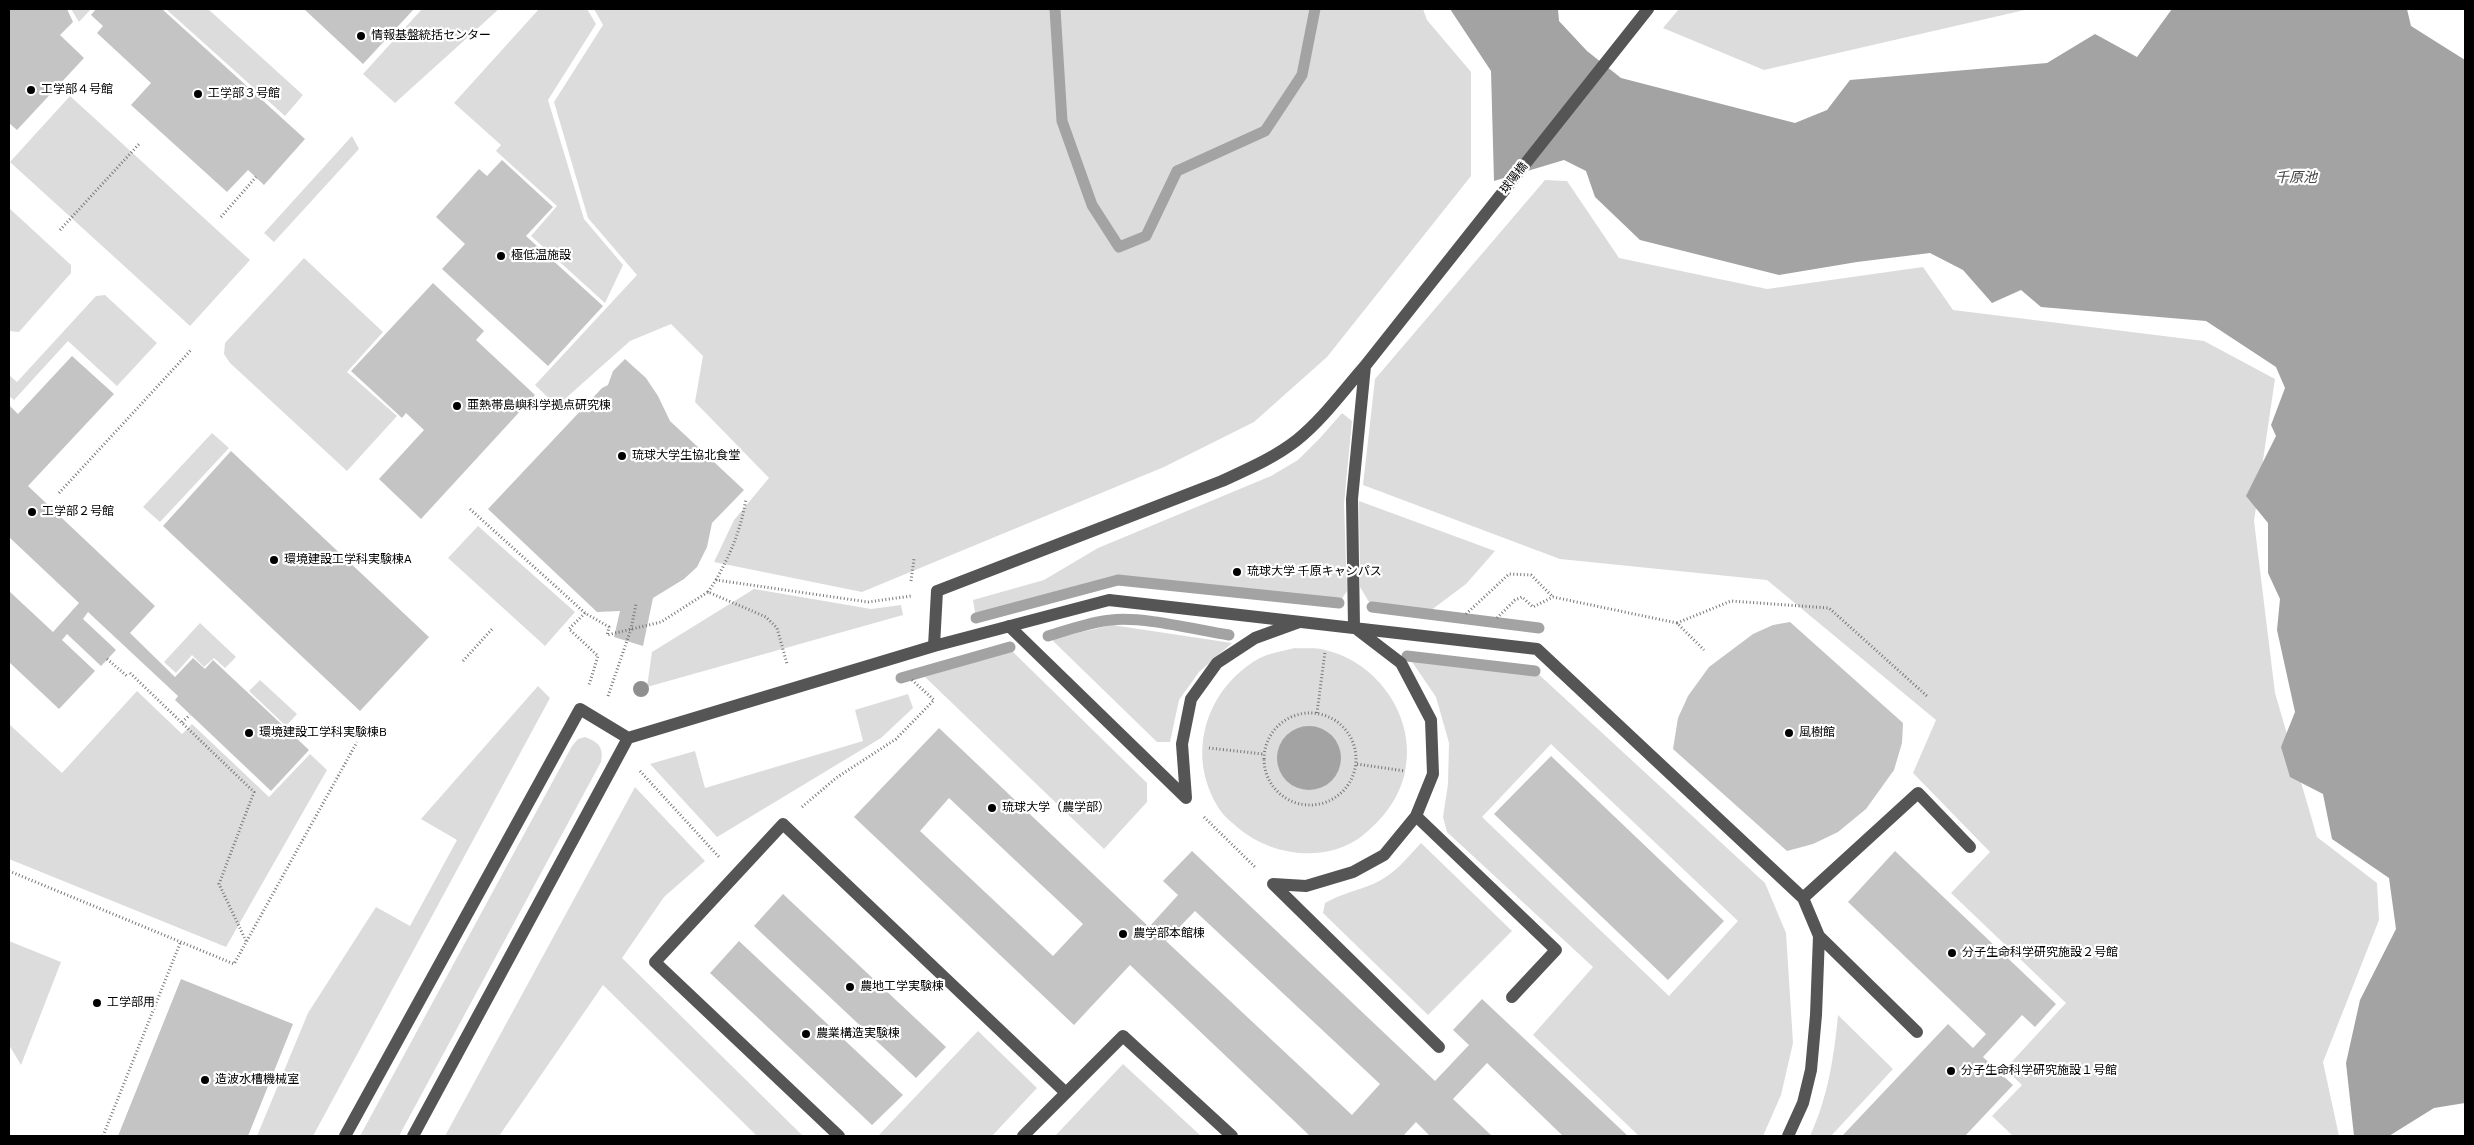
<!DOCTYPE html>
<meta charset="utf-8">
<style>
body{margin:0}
#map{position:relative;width:2474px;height:1145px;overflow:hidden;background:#fff;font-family:"IBM Plex Sans",sans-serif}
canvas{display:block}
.frame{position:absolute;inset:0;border:10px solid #000;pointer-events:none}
</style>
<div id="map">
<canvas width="2474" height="1145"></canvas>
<div class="frame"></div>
</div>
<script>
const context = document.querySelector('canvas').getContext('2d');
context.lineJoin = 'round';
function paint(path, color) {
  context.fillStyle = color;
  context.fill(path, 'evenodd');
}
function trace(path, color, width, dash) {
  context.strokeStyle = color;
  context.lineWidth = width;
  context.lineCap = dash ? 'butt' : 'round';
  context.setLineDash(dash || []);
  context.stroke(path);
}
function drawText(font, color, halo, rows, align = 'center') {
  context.font = font + ' "IBM Plex Sans","Noto Sans JP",sans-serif';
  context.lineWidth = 4.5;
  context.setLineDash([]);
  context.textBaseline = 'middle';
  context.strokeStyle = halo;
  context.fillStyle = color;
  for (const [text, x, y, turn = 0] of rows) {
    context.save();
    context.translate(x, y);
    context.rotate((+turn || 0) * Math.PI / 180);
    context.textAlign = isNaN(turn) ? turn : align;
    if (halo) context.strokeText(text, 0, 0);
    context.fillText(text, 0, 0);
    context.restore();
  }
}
const green = new Path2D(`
 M71 9H91L79 22Z
 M166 9H208L303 95 285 116Z
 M422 9H499L395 103 363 74Z
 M539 9H587L596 24 548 100 584 219 623 265 605 303 531 236 557 206 496 151 501 145 454 103Z
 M594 9H1423L1427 20 1471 72V176L1327 357 1254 422 1164 467 862 592 714 562 734 520 769 478 695 402 703 356 671 324 630 341 557 406 535 385 637 275 588 218 554 102 603 25Z
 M1679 9H2029L1764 70 1663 28Z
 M70 96 250 260 190 326 10 162Z
 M352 136 359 149 274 242 264 233Z
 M1545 180 1567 181 1619 258 1767 289 1923 267 1953 310 2204 341 2275 379 2254 521 2275 693 2317 837 2377 883 2379 920 2323 1062 2339 1136H2013L1992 1116 2022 1085 2005 1069 2066 1003 1951 893 1990 852 1913 773 1936 720 1767 580 1560 559 1363 485 1375 379Z
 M9 208 71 265V273L19 332 9 331Z
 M304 258 383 332 347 372 397 416 347 471 230 363 224 354 225 343Z
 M105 295 157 343 117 386 68 341 14 400 9 396V375L17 382 96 296Z
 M1342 413 1352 421 1344 504 1347 591 1339 603 1118 580 976 618 973 600 1044 580 1098 548 1271 476 1298 460 1320 438Z
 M212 433 229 448 160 522 143 507Z
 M1359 501 1495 551 1466 584 1426 614 1372 607 1360 587Z
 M478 526 575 612 545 646 448 558Z
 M754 589 871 609 901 605 903 615 647 687 652 652Z
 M200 623 236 657 225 668 214 658 204 667 192 655 176 673 164 662Z
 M1112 625 1232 643 1199 672 1179 700 1170 742H1157L1051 639Z
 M1295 648C1304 649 1315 647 1325 650 1378 662 1417 718 1405 772 1399 799 1383 819 1362 836 1325 864 1271 856 1237 827 1233 823 1227 819 1223 814 1184 761 1203 691 1258 659 1268 653 1283 651 1295 648Z
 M1012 651 1147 783V802L1104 849 925 677Z
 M1408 656 1535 671 1765 883 1786 933 1793 1043 1781 1095 1763 1136H1639L1533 1035 1593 967 1447 832 1443 817 1448 784 1449 743 1436 697ZM1551 744 1738 921 1669 996 1482 817Z
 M260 680 297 714 286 726 249 691Z
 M538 686 550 698 313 1136H257L308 1013 376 907 410 926 457 840 421 819Z
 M137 691 182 734 192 724 269 797 310 754 327 770 226 947 9 859V724L62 773Z
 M908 694 913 708 881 738 717 837 650 764 695 751 705 788 863 741 855 710Z
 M585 737C599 742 604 748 601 762L399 1136H360L572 746 578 739Z
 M635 787 705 861 664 897 622 958 803 1136H757L603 985 499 1136H445Z
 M1421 843 1512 931 1428 1015 1323 913 1325 903C1340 894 1356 891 1373 884 1393 876 1407 858 1421 843Z
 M9 941 61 962 21 1065 9 1045Z
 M1838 1015 1893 1069 1831 1136H1810C1828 1097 1834 1057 1838 1015Z
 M978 1031 1037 1088 992 1136H878Z
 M1123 1064 1201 1136H1055Z`);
const water = new Path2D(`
 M1450 9H1558L1559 21 1587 51 1621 78 1795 123 1827 110 1850 80 2047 63 2095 34 2137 57 2172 9H2407L2411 26 2465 60V1103L2434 1108 2389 1136H2354L2346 1063 2360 1000 2396 929 2389 878 2332 839 2323 794 2290 777 2281 747 2295 712 2277 630 2280 599 2268 573V523L2246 496 2276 436 2271 425 2285 388 2276 367 2206 321 2041 307 2021 290 1992 303 1963 270 1930 253 1857 262 1779 275 1640 240 1595 197 1586 171 1564 160 1494 181 1491 71Z
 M1277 758a32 32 0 1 1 64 0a32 32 0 1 1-64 0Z`);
const stream = new Path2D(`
 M1055 9 1062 121 1092 205 1119 247 1146 236 1177 171 1265 131 1302 75 1315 9
 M1372 607 1539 628
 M976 618 1118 580 1339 603
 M1048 636C1069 630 1089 622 1111 620 1142 616 1197 630 1229 635
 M1407 656 1535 671
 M901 678 1010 647`);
const building = new Path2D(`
 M9 9H67L73 22 60 35 84 58 17 130 9 123Z
 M96 9H162L305 139 264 185 248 170 227 192 131 105 151 83 97 33 103 26 91 15Z
 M304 9H414L363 64Z
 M502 160 553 207 526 236 603 306 548 366 442 269 465 244 436 217 479 169 487 176Z
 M433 283 484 331 476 340 535 395 421 519 379 479 424 430 406 413 402 418 351 371Z
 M72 356 114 394 28 486 155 606 130 633 175 677 193 658 205 669 213 660 309 750 271 791 175 700 178 696 88 612 83 619 116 650 101 666 67 634 62 640 95 671 59 709 9 662V591L53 632 79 603 9 537V405L18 414Z
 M625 359 646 378 658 396 670 421 744 490 712 523 707 547 697 567 684 579 653 598 643 646 614 637 620 611 597 612 488 509 602 388 608 385 613 371Z
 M231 451 429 637 360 711 163 526Z
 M1790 622 1903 723 1902 743 1894 770 1866 809 1838 832 1813 844 1787 851 1673 749 1678 718 1688 696 1709 667 1753 634 1773 625Z
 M939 728 1149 927 1178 895 1163 881 1192 851 1435 1081 1469 1045 1453 1030 1482 999 1628 1136H1563L1487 1063 1453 1099 1492 1136H1430L1416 1122 1403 1136H1310L1130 965 1074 1025 854 817ZM949 798 1083 924 1053 956 920 831ZM1195 911 1380 1084 1352 1115 1166 941Z
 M1551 756 1724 921 1668 980 1494 814Z
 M1895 851 2056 1004 2035 1027 2022 1015 1983 1057 2013 1085 1965 1136H1842L1948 1024 1973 1048 1986 1034 1848 902Z
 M783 894 946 1047 916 1078 754 926Z
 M739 941 903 1095 872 1125 710 973Z
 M181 979 293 1024 248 1136H118Z`);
const path = new Path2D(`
 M221 217 256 177
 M60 230 140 143
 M59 493 191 350
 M470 509 585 613 609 627 607 635 661 622 708 592 766 617 777 628 787 664
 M716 580C731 553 741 529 746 499
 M911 581 914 559
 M708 592 716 580 868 602 911 596
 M585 613 569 629 598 656 589 685
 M1466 614 1509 574 1531 575 1553 597
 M1497 618 1515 600 1522 597 1533 607 1553 597 1677 623 1704 650
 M1677 623 1731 601 1829 608 1928 697
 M107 659 127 676
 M463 661 493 628
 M130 673 254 792 219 884 246 941
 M608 696 631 629 636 604
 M1264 759a46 46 0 1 1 92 0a46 46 0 1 1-92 0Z
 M1317 713 1325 652
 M182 722 190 715
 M1209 748 1263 754
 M1357 764 1405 771
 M640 771 719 857
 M802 807 836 778 896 739 934 700 911 679
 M1204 817 1255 867
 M9 871 234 964 357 742
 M103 1136 181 941`);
const minor = new Path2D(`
 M1365 366 1352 499 1354 627 1401 663 1431 720 1433 774 1416 816 1384 855 1353 872 1306 886 1273 884 1439 1047
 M1009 626 1186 798 1182 744 1191 699 1217 663 1255 638 1299 622
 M934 646 1109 600 1537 649 1803 898 1819 936 1816 1015 1811 1070 1803 1103 1788 1136
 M1416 816 1556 950 1512 997
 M1803 898 1918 793 1970 847
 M1819 936 1917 1032
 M345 1136 580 709 628 738 934 646 937 591 1222 481C1248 469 1274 458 1297 440 1323 419 1343 391 1365 366L1648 9
 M413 1136 628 738
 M839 1136 655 962 783 824 1065 1092
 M1023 1136 1123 1036 1232 1136`);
const trees = [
 [641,689]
];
const markers = [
 [361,36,5,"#000"],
 [31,90,5,"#000"],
 [198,94,5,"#000"],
 [501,256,5,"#000"],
 [457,406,5,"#000"],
 [622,456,5,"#000"],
 [32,512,5,"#000"],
 [274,560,5,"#000"],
 [1237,572,5,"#000"],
 [249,733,5,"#000"],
 [1789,733,5,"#000"],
 [992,808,5,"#000"],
 [1123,934,5,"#000"],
 [1952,953,5,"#000"],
 [850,987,5,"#000"],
 [97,1003,5,"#000"],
 [806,1034,5,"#000"],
 [1951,1071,5,"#000"],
 [205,1080,5,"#000"]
];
const poiNames = [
 ["情報基盤統括センター",371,36],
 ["工学部４号館",41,90],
 ["工学部３号館",208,94],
 ["極低温施設",511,256],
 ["亜熱帯島嶼科学拠点研究棟",467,406],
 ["琉球大学生協北食堂",632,456],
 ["工学部２号館",42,512],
 ["環境建設工学科実験棟A",284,560],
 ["琉球大学 千原キャンパス",1247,572],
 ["環境建設工学科実験棟B",259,733],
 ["風樹館",1799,733],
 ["琉球大学（農学部）",1002,808],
 ["農学部本館棟",1133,934],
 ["分子生命科学研究施設２号館",1962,953],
 ["農地工学実験棟",860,987],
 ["工学部用",107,1003],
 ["農業構造実験棟",816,1034],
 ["分子生命科学研究施設１号館",1961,1071],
 ["造波水槽機械室",215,1080]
];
const streetNames = [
 ["球陽橋",1514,178,-52]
];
const waterNames = [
 ["千原池",2296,178]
];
paint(green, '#dcdcdc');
paint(water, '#a3a3a3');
trace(stream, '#a3a3a3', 11);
paint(building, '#c4c4c4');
trace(path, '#777', 3, [1, 2.5]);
trace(minor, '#555', 12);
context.fillStyle = '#8f8f8f';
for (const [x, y] of trees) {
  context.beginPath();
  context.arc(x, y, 8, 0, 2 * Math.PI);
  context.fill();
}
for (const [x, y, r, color] of markers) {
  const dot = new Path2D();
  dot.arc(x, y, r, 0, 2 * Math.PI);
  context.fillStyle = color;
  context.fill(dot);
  trace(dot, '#fff', 2);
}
drawText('12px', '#000', '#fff', poiNames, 'left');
drawText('12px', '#000', '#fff', streetNames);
drawText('italic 14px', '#444', '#fff', waterNames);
</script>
